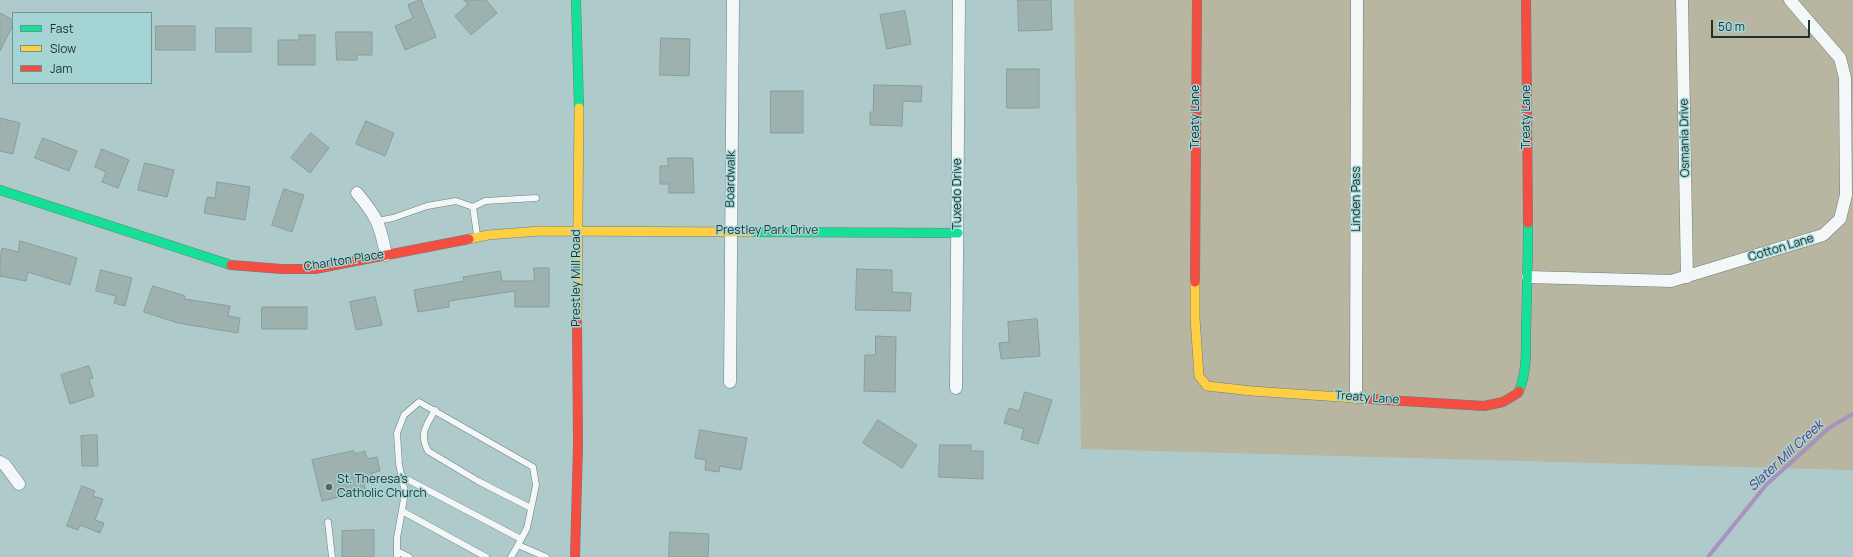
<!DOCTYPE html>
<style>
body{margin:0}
#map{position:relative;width:1853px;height:557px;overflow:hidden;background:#afcaca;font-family:Manrope,sans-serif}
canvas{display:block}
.legend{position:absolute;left:12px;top:12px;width:140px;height:72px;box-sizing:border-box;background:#a4d5d4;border:1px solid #6e9393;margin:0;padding:5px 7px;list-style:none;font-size:12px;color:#1d3131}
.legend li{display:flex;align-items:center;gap:8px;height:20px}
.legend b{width:20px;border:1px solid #6e9393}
.scale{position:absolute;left:1711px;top:20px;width:99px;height:18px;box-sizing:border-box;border:2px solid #1d3131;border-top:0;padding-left:5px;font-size:12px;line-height:14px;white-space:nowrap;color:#1d3131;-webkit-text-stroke:3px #a4d5d4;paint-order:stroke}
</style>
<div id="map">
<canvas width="1853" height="557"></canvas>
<ul class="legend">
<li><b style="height:5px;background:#16e098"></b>Fast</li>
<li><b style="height:5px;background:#ffcf43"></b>Slow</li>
<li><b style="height:5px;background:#f24e42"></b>Jam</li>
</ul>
<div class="scale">50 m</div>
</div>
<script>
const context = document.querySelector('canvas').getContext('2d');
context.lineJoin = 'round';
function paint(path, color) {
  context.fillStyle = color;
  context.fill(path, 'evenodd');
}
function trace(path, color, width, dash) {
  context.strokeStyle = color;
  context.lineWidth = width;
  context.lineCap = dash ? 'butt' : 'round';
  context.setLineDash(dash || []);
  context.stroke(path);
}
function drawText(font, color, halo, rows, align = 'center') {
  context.font = font + ' Manrope,sans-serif';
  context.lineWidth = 3;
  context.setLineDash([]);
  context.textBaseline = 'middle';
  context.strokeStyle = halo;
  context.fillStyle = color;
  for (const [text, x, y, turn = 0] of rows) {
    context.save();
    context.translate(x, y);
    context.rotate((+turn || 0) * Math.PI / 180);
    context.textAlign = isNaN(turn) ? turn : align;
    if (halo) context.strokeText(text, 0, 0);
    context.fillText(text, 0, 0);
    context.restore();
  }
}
const green = new Path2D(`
 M1074 0H1853V470L1081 449Z`);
const stream = new Path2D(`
 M1708 557 1766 485 1829 428 1853 414`);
const building = new Path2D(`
 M421 0 436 37 405 50 395 26 413 18 408 5Z
 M464 0H486L497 13 471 35 455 16 468 4Z
 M1018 0H1051L1052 30 1019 31Z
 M905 11 911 44 887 49 880 15Z
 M0 13 13 20V25L0 51Z
 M156 26H195V50H156Z
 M216 28H251V52H216Z
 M336 32H372V55H357V60H337Z
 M299 35H315V65H278V40H299Z
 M661 38 690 39 689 76 660 75Z
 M1007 69H1039V108H1007Z
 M874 85 922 86 921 102 903 101 902 126 870 125V112H873Z
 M771 91H803V133H771Z
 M0 118 20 123 13 154 0 151Z
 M366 121 394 133 385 156 356 144Z
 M311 133 329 148 310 173 291 158Z
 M43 138 77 151 69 171 35 158Z
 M102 149 129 160 118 188 102 182 106 172 95 167Z
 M668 158H693L694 193H669V184H660V166H668Z
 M145 163 174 170 167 197 138 190Z
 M217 182 250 187 245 220 204 213 207 197 215 198Z
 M284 189 304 195 292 232 272 225Z
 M20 241 77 258 70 285 28 272 26 281 0 276V259L2 248 18 252Z
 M534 268H549V307H515V291L449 301V307L418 312 414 290 464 281 463 277 500 271 502 281H534Z
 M857 269 892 270V292L911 293 910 311 856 310Z
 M101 270 132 278 125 306 114 303 116 296 96 291Z
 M153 286 185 296 184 299 230 306 228 316 240 318 238 333 178 323 144 312Z
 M375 297 382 325 356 330 350 302Z
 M262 307H307V329H262Z
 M1037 319 1040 356 1001 359 999 343 1009 342 1008 322Z
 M876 336 896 337 895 392 864 391 865 355H875Z
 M89 366 93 378 89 379 94 396 70 404 61 375Z
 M1025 392 1052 400 1038 444 1021 439 1024 429 1004 423 1009 408 1019 411Z
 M878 420 917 445 902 468 863 443Z
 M700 430 747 438 741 470 720 466 719 472 705 470 706 460 695 458Z
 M97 435 98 466H82L81 436Z
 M940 445H971V451H983V479L939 477Z
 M354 451 355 454 365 451 367 459 377 457 380 471 372 473 374 482 364 484 366 491 322 501 312 460Z
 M82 486 95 491 93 496 103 499 95 520 104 523 100 533 80 525 78 530 67 526Z
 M374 530V557H342V531Z
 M670 532 709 534 708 557H669Z`);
const lane = new Path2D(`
 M377 221 393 218 427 206 456 201 473 207
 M477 235 473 207 485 201 536 198
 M435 410C426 426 419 434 428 451L478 481 531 508
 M401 476 521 539
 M402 511 486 557
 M328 522 332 557
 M397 551 409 557
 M397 557V538L405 493 399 464 397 433 404 415 419 402 533 467 536 485 527 528 518 545 546 557
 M511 557 518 545`);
const street = new Path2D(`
 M1682 0 1687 277
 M357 193C377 217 380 224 386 255
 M1528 277 1671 281 1823 235 1840 219 1846 195 1845 78 1840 58 1790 0
 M730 382 733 0
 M956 388 959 0
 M1356 397 1357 0
 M0 462 5 465 19 484`);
const fast = new Path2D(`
 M576 0 579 108
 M0 190 231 265
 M751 232 958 233
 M1519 391C1527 372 1526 350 1526 330 1527 294 1528 259 1528 223`);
const slow = new Path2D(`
 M469 239 488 235 540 231 751 232
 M1195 282V318L1199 376 1207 386 1252 391 1370 399
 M577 320 579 108`);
const jam = new Path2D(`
 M1526 0 1528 223
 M231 265 282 269H315L469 239
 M1195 282 1197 0
 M1370 399 1484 406 1503 402 1518 393 1519 391
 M575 557 578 445 577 320`);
const markers = [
 [329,487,4,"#506767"]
];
const streetNames = [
 ["Treaty Lane",1196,117,-90],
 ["Treaty Lane",1527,117,-90],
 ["Osmania Drive",1685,138,-91],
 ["Boardwalk",731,179,-89],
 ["Tuxedo Drive",958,194,-90],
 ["Linden Pass",1357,199,-90],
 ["Prestley Park Drive",767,231],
 ["Cotton Lane",1781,248,-17],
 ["Charlton Place",344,261,-9],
 ["Prestley Mill Road",577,278,-90],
 ["Treaty Lane",1367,398,4]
];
const poiNames = [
 ["St. Theresa's",337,480],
 ["Catholic Church",337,494]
];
const waterNames = [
 ["Slater Mill Creek",1786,456,-43]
];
paint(green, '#b8b5a0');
trace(stream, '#a893be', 4);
paint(building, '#9db2af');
trace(building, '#899d9b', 1);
trace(lane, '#6a7f7f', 7);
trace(street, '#6a7f7f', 13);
trace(fast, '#6a7f7f', 10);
trace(slow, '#6a7f7f', 10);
trace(jam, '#6a7f7f', 10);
trace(lane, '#f3f7f7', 6);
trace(street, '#f3f7f7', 12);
trace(fast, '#16e098', 9);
trace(slow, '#ffcf43', 9);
trace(jam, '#f24e42', 9);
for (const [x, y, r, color] of markers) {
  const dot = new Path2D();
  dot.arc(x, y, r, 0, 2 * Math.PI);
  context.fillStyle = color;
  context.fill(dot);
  trace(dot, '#a4d5d4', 1.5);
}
drawText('12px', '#1d3131', '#a4d5d4', streetNames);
drawText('12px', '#1d3131', '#a4d5d4', poiNames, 'left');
drawText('italic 13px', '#612d77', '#a4d5d4', waterNames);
</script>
